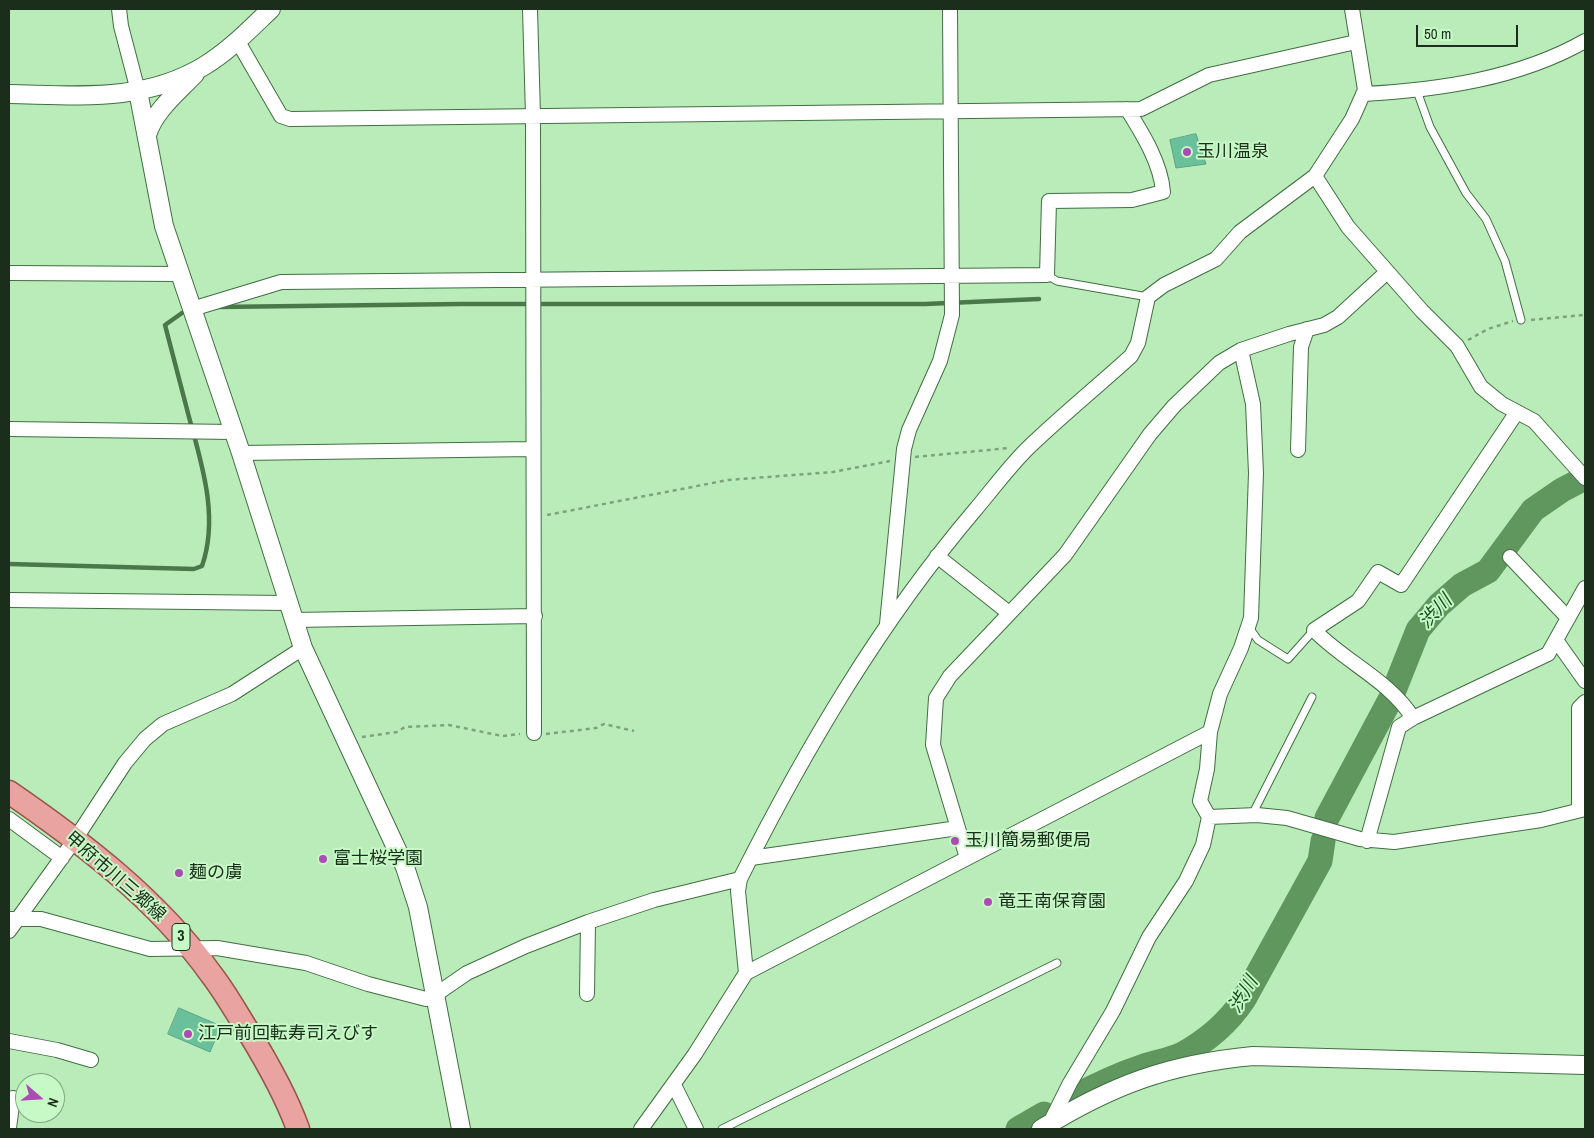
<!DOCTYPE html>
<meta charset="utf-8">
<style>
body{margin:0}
#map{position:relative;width:1594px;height:1138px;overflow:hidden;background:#baecb9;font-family:"Archivo Narrow",sans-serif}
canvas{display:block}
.frame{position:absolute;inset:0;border:10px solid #1b2e1b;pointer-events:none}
.north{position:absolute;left:15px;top:1073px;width:50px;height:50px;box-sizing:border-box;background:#c7f9c6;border:1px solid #82a882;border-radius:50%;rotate:109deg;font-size:14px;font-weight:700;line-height:20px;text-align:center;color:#1b2e1b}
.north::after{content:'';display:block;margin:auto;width:18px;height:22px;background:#ab4bb3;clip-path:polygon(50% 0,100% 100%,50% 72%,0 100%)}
.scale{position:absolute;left:1416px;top:25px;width:102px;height:22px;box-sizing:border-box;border:2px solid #1b2e1b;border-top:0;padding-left:6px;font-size:15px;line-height:18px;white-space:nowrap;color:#1b2e1b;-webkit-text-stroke:4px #c7f9c6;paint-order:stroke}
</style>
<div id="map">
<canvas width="1594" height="1138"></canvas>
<div class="frame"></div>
<div class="north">N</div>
<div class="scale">50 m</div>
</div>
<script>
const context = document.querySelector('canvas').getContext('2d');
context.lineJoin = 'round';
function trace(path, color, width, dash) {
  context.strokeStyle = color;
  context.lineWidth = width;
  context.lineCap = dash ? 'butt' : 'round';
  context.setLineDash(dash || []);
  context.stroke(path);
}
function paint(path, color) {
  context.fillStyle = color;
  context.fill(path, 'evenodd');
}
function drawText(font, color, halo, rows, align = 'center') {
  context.font = font + ' "Archivo Narrow","Noto Sans JP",sans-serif';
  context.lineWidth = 4;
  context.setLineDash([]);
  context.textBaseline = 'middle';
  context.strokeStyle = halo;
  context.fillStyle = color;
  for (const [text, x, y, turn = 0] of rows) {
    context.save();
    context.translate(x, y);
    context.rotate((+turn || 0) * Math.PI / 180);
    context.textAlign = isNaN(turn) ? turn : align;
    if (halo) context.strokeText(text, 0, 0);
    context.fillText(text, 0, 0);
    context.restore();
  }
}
const stream = new Path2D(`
 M218 307 462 304H925L1039 299
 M9 564 194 569 202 566C219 517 202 465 189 417 181 386 173 355 165 325L182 313`);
const river = new Path2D(`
 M1327 818 1391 698 1418 630 1439 605 1462 585 1488 571 1533 510 1562 490 1585 478
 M1074 1097C1096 1085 1120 1074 1144 1066 1156 1062 1170 1060 1181 1055 1207 1041 1228 1023 1244 999L1320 861 1323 841
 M1018 1129 1044 1114`);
const building = new Path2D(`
 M1196 134 1206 164 1176 168 1170 140Z
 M179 1008 221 1026 210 1052 168 1034Z`);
const path = new Path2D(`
 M1531 320 1583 315 1585 319
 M1468 340 1488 329 1513 321
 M915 457 1009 448
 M547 515 728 480 833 472 890 461
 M546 734 596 728 604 724 634 731
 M362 737 397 732 405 727 449 725 502 736 520 734`);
const service = new Path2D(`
 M1417 91 1430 127 1466 193 1486 219 1505 261 1521 320
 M1047 275 1057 281 1148 297
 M1248 626 1258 640 1288 659 1314 630
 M1252 815 1312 697
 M722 1129 1057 963`);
const minor = new Path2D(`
 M119 9 121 26 138 91
 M530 9 533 116 534 733
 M237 40 281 116 290 119 1141 109 1209 75 1356 42
 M1363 94C1438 90 1518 79 1585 41
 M1315 176 1348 227 1422 311 1457 346 1481 387 1502 404 1534 421 1585 478
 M9 273 179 274
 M192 309 281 282 1047 275 1049 201 1132 200 1163 192C1161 163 1142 133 1127 109
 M9 429 234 432
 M1298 450 1301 347 1307 329
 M241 453 533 449
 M937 556 1009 613
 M1510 557 1568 618
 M9 600 287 603
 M293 620 535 616
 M887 624 904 449 909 430 940 361 952 315 950 9
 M1556 640 1585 681
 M1413 718C1389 680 1345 662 1314 630L1358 601 1378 572 1401 585 1517 412
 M1579 810V708L1585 702
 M1209 817 1257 815 1287 818 1360 839 1394 842 1541 820 1585 809
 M9 819 62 858
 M1367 841 1399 727 1413 718 1548 654 1585 588
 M751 858 958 828
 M967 858 933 745 936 698 950 676 1065 555 1150 434 1174 406 1219 363 1241 350 1289 334 1324 325 1338 317 1387 272
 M9 919H41L150 949 217 948 306 963 368 984 426 999 435 995 467 973 526 946 588 922 654 900 740 879
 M9 931 76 838 125 763 145 739 163 724 232 694 303 648
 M746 973 1210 732
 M587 994 588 922
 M9 1041 57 1050 91 1060
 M674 1085 696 1129
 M1050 1123 1070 1083 1113 1011 1149 937 1186 881 1203 845 1209 817 1200 801 1207 769 1210 732 1220 694 1241 648 1251 618 1256 473 1253 404 1241 350
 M9 1128 13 1098
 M641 1129 695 1054 746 973 738 891 740 879C806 748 880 622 975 510 992 490 1008 468 1027 449 1060 417 1097 387 1131 356L1138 343 1148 297 1164 285 1216 259 1240 232 1315 176 1352 119 1365 90 1352 9`);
const tertiary = new Path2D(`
 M138 91 164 226 241 453 303 648 405 867 418 907 461 1129
 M9 94C76 95 143 103 204 66 229 51 250 29 271 9
 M147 135C154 111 178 92 195 74
 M1041 1129C1112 1085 1169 1064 1253 1056L1585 1065`);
const primary = new Path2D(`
 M9 792C83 843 158 900 211 974 225 992 236 1012 248 1031 267 1062 286 1095 298 1129`);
const markers = [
 [1187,152,5,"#ab4bb3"],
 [955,841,5,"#ab4bb3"],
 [323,859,5,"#ab4bb3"],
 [179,873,5,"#ab4bb3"],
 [988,902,5,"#ab4bb3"],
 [188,1034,5,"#ab4bb3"]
];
const shields = [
 [181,937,18]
];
const shieldNames = [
 ["3",181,937]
];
const poiNames = [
 ["玉川温泉",1197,152],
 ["玉川簡易郵便局",965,841],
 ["富士桜学園",333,859],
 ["麺の虜",189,873],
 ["竜王南保育園",998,902],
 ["江戸前回転寿司えびす",198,1034]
];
const streetNames = [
 ["甲府市川三郷線",115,877,41]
];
const waterNames = [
 ["渋川",1436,612,-47],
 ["渋川",1244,995,-59]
];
trace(stream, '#4b784b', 4.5);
trace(river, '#5f975f', 25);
paint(building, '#69c09b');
trace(building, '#5ca384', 1);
trace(service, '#416e42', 9);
trace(minor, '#416e42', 16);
trace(tertiary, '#416e42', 20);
trace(primary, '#97544a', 25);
trace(path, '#7da37c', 2.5, [4, 4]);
trace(service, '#fff', 7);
trace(minor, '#fff', 14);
trace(tertiary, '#fff', 18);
trace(primary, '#e9a4a1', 22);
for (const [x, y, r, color] of markers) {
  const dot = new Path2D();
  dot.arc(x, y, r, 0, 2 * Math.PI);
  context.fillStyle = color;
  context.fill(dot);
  trace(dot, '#c7f9c6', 2);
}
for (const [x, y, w] of shields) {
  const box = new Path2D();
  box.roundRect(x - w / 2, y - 13.5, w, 27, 4);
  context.fillStyle = '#c7f9c6';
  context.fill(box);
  trace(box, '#1b2e1b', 1);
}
drawText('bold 16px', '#1b2e1b', null, shieldNames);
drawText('18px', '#1b2e1b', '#c7f9c6', poiNames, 'left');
drawText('18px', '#1b2e1b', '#c7f9c6', streetNames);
drawText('italic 19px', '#14501a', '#c7f9c6', waterNames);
</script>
